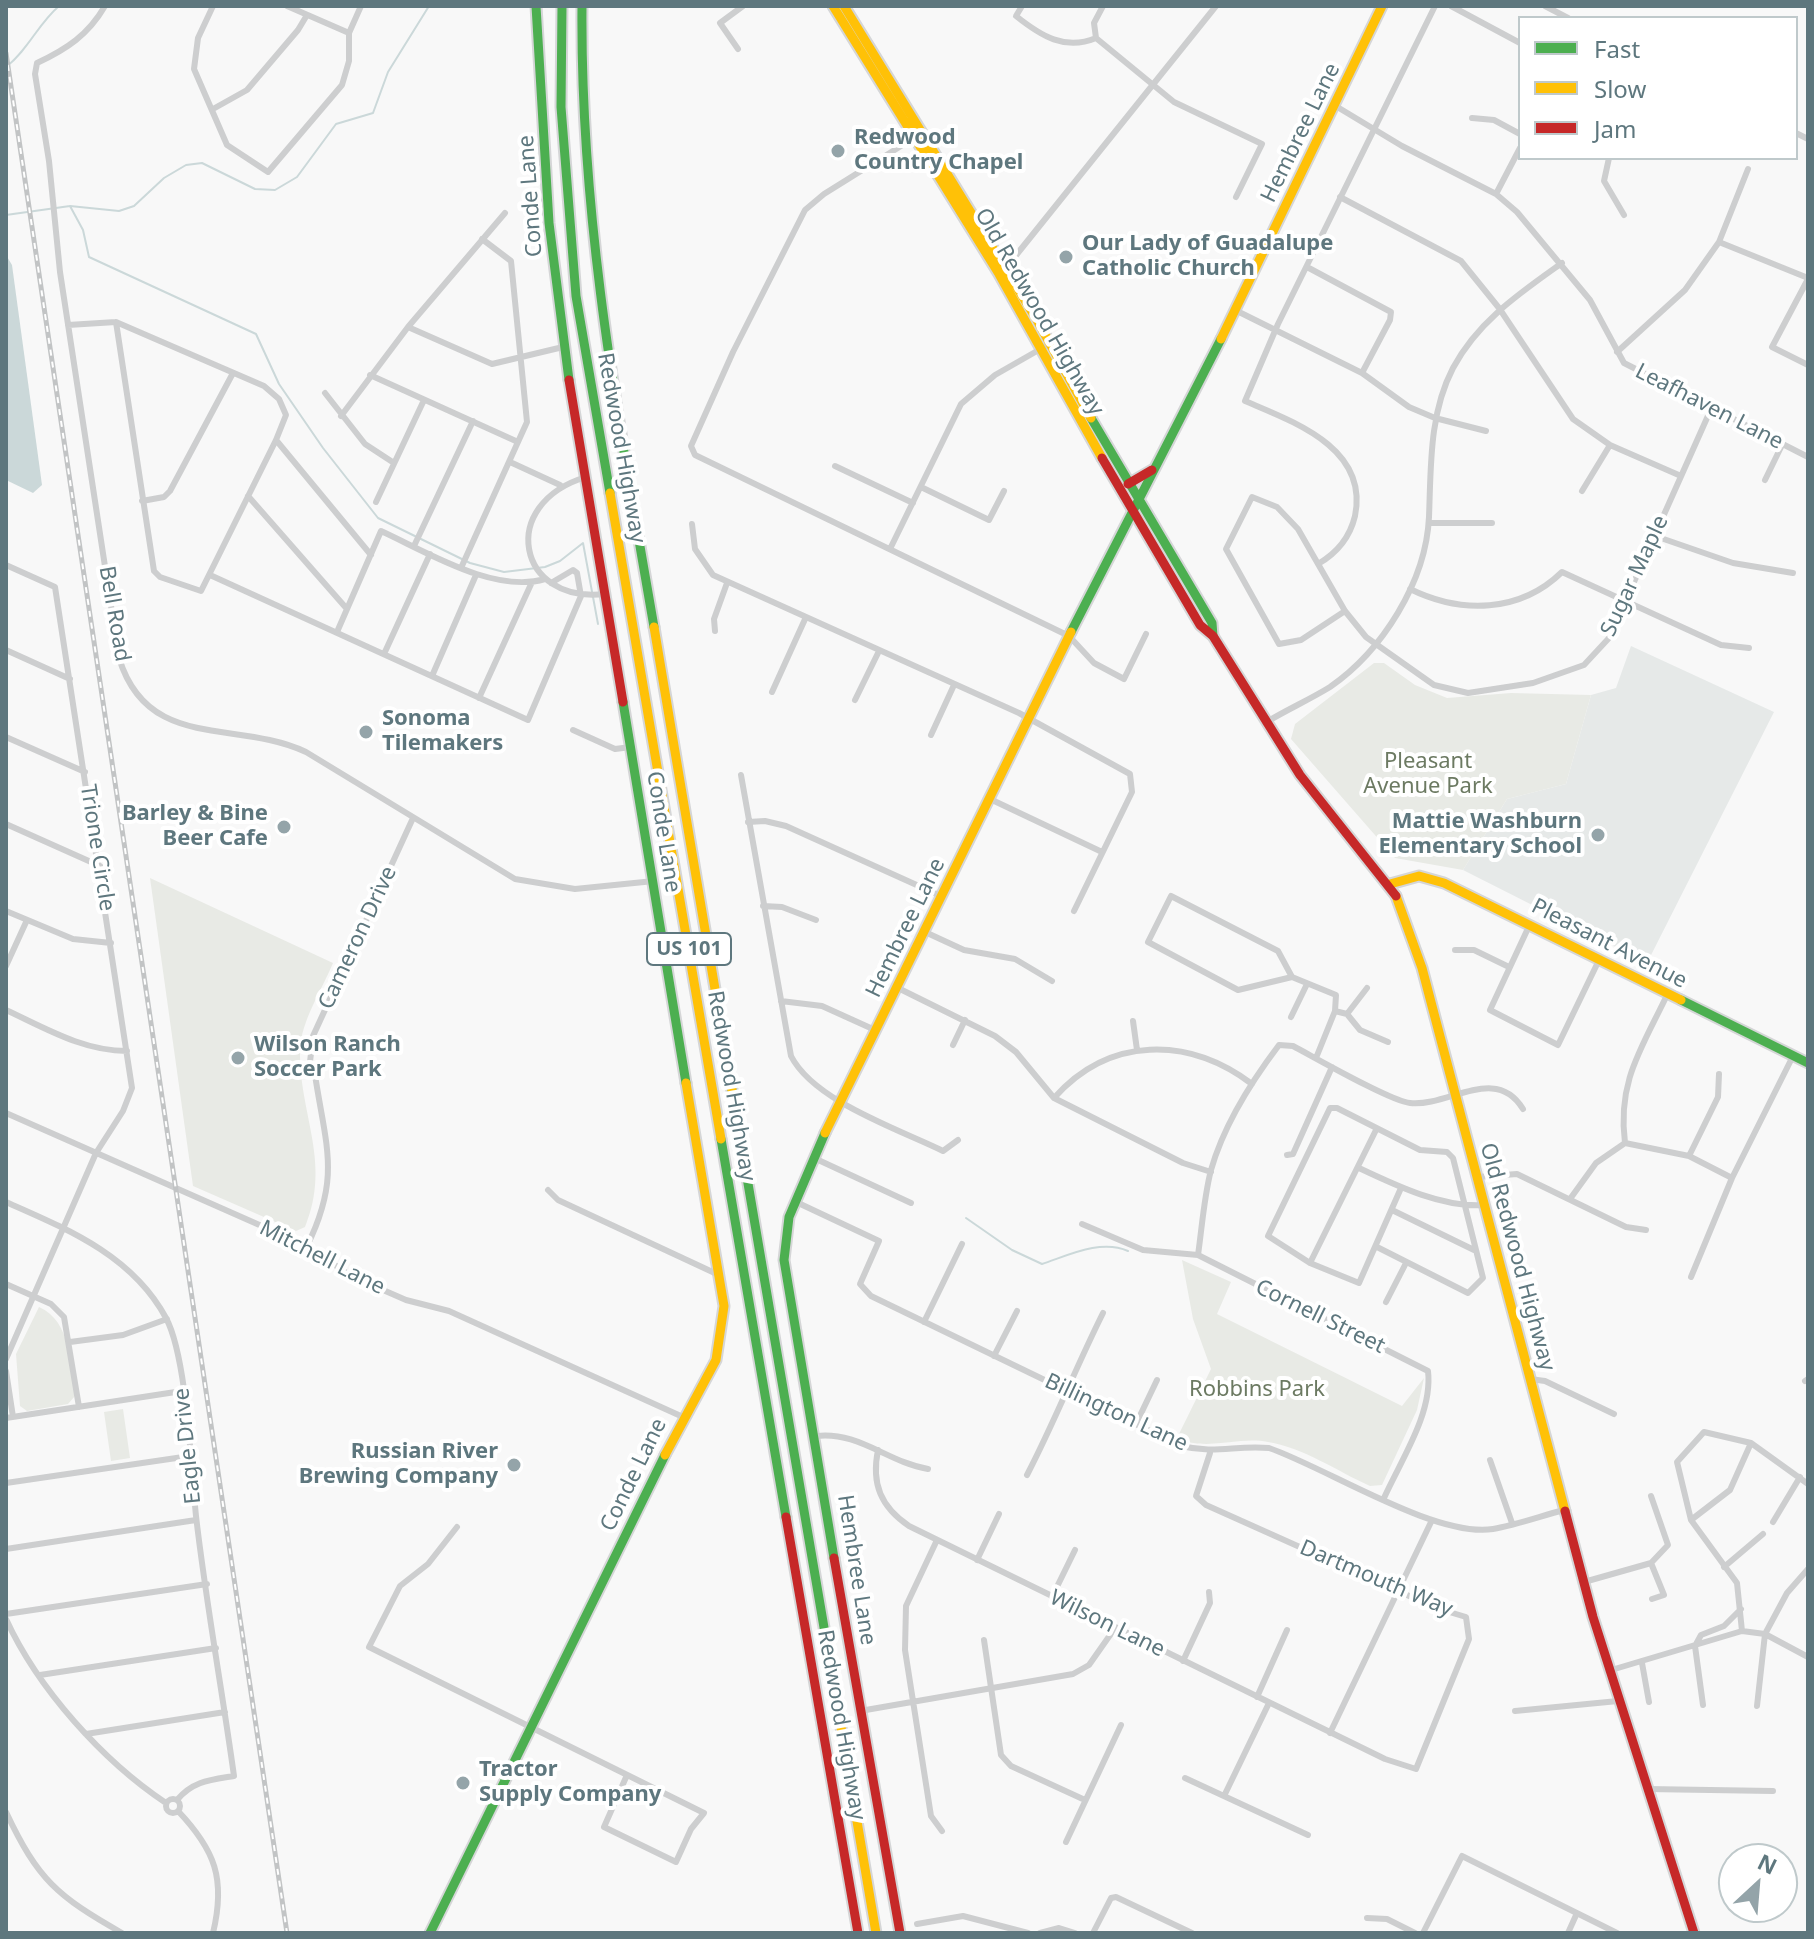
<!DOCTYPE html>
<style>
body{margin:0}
#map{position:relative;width:1814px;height:1939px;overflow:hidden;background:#f8f8f8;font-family:"Noto Sans",sans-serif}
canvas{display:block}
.frame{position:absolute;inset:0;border:8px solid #5e777e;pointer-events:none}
.legend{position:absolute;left:1518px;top:16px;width:280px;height:144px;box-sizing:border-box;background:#fff;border:2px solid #bfc9cb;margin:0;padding:10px 14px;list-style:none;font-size:24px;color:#5e777e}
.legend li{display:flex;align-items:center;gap:16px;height:40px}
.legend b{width:40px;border:2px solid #bfc9cb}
.north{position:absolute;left:1718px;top:1843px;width:80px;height:80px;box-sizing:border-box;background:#fff;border:2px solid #bfc9cb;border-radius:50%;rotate:26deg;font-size:22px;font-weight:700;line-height:32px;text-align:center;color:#5e777e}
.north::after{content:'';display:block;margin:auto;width:28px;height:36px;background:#94a4a9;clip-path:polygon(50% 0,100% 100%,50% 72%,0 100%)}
</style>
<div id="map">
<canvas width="1814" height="1939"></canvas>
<div class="frame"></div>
<ul class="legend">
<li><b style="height:10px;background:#4caf50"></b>Fast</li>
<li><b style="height:10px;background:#ffc107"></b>Slow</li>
<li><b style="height:10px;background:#c62828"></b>Jam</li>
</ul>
<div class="north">N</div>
</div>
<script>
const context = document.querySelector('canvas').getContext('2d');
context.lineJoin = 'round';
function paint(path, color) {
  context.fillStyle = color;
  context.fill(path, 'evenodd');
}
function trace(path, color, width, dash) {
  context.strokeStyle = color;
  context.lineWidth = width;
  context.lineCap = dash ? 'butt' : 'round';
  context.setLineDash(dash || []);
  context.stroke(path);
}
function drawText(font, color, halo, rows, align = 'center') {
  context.font = font + ' "Noto Sans",sans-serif';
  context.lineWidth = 8;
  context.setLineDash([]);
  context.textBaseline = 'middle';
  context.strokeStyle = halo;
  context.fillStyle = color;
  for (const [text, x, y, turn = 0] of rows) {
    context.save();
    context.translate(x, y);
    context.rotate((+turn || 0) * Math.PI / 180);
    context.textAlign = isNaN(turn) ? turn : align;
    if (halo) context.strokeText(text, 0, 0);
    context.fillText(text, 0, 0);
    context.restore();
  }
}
const built = new Path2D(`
 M1631 646 1774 712 1647 963 1463 870 1507 799 1566 784 1591 695 1616 688Z`);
const green = new Path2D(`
 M1374 663H1384L1415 685 1447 698 1511 693 1591 695 1566 784 1507 799 1463 870 1395 858 1291 739 1295 724Z
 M150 878 333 963C322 990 301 1021 300 1050 299 1115 332 1162 305 1227L296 1231 193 1186Z
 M1182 1260 1231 1282 1217 1314 1402 1406 1424 1378 1417 1410 1382 1485 1370 1486C1337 1471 1304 1448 1268 1442 1237 1436 1207 1452 1177 1438L1211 1369 1193 1319Z
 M39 1307C72 1322 69 1363 75 1396L68 1404 27 1411 20 1406 16 1354Z
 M123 1409 130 1458 111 1461 104 1412Z`);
const water = new Path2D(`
 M6 255 12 265 42 485 33 493 6 480Z`);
const stream = new Path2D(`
 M6 67C28 50 38 24 59 6
 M70 206 83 230 89 257 256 334 279 384 323 448 378 518 470 563 504 572 545 567 560 561 583 543 598 624
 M6 215 70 206 119 211 134 206 164 178 186 165 202 163 255 189 275 190 297 177 336 124 373 113 388 72 429 6
 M966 1218 1012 1250 1042 1264C1069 1255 1101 1239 1128 1251`);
const street = new Path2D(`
 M105 6C88 35 67 49 37 63L35 74 49 161 60 272 119 658C148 752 236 719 306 752L515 879 575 889 654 881
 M213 6 198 38 194 69 227 145 268 172 342 85 349 61V33L361 6
 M287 6 349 33
 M1022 6 1016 16C1041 36 1065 51 1096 38L1174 102 1262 144 1236 197
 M1451 6 1520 43
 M1545 6 1568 18
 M1096 38 1094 23 1103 6
 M738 49 720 23 743 6
 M1334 105 1402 146 1496 194 1517 212 1590 300 1624 363 1808 457
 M213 109 247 90 298 30 307 15
 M1472 118 1494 120 1520 134
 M1796 133 1808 139
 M917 136 824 194 805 210 733 352 691 446 695 455 1069 636 1094 663 1124 679 1146 634
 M1609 158 1604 181 1624 215
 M1496 194 1520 148
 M1340 197 1461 261 1499 308 1573 419 1610 445 1681 476
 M1719 242 1808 278
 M1307 267 1391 312 1390 320 1362 373
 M1005 269 1216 6
 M1808 279 1772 347 1808 365
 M1235 310 1362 373 1409 407 1435 418 1486 431
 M68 325 116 322 264 386 279 399 286 415 276 440 201 591 160 577 154 571 116 322
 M408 327 492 364 563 347
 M1617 352 1685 290 1719 242 1748 169
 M370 375 518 442
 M325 393 365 444 394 463
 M341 416 408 327 505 213
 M276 440 371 555
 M510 462 560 485
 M835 466 913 503
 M586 477C497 504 517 604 605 594
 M1765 480 1782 445
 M921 487 989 520 1004 491
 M1582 491 1610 445
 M248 496 347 609
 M142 501 164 497 170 491 233 373
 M376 502 424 400
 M1429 523H1492
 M692 524 695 549 713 575 1019 713 1130 774 1132 792 1074 911
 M1655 536 1733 563 1793 573
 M414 546 473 421
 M890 549 961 404 995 375 1051 343
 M1318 564C1337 553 1350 537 1355 516 1369 448 1294 422 1245 401L1278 324 1435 6
 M6 565 55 587 132 1088 123 1111 96 1153 6 1359
 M461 568 527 422 511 261 482 239
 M210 575 528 720 581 596 577 573 573 570 551 583
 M1410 589C1461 614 1520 613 1562 572L1721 645 1749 648
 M1345 611 1301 640 1279 644 1226 549 1252 497 1277 507 1298 529 1345 611 1366 637 1434 685 1468 693 1533 683 1584 665 1609 638 1711 409
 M715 631 714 619 727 583
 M337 632 381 531C427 552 494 594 545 579
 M6 650 70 679
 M384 654 430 554
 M432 676 476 575
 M772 692 806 617
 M479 698 532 582
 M855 700 879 651
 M1265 723C1286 710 1309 700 1330 687 1382 651 1426 582 1429 517 1431 467 1429 414 1453 368 1478 321 1520 293 1562 263
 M573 730 615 749 631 747
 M931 735 954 685
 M6 737 85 772
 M741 775 791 1056C814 1101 898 1129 943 1151L958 1140
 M990 799 1102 852
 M748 822 765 821 786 826 941 896
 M6 824 100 866
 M1171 896 1278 951 1292 977 1238 990 1148 942Z
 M763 906 782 907 816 920
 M6 911 73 939 111 943
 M1530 924 1490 1010 1558 1045 1600 958
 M925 932 964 950 1015 959 1052 981
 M1455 950H1474L1509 967
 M6 966 27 920
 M1292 977 1336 995 1335 1011 1347 1014 1360 1030 1388 1042
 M898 988 995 1036 1016 1052 1054 1098 1183 1163 1211 1172
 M781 1001 822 1006 875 1030
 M6 1010C45 1028 83 1051 127 1051
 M1347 1014 1367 988
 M1291 1017 1307 984
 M1133 1021 1137 1050
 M953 1045 965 1020
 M1316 1058 1335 1011
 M1054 1098C1109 1036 1188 1036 1252 1084
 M6 1113 307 1246 351 1276 406 1300 449 1311 683 1417
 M1625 1143C1617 1081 1642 1048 1668 993
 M1287 1155 1293 1154 1332 1067
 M1689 1156 1718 1097 1719 1074
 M814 1158 911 1203
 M1359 1168C1397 1186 1443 1208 1485 1205
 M1478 1177 1517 1174 1626 1227 1646 1230
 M548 1190 558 1200 719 1275
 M1570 1199 1596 1163 1625 1143 1689 1156 1732 1178
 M794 1201 879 1241 860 1284 871 1296 1181 1446C1215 1454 1236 1445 1269 1448 1327 1468 1435 1538 1493 1529 1516 1525 1541 1516 1564 1510
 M6 1202C67 1229 132 1255 166 1318 187 1357 191 1468 196 1516 206 1603 222 1689 234 1776 210 1780 193 1781 177 1800
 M1392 1210 1474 1250
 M1082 1224 1143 1250 1198 1255 1428 1371C1433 1413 1401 1460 1384 1498
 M307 1246C341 1177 326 1147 315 1075L310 1062 313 1036 413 818
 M1377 1247 1468 1293 1483 1278 1453 1158 1447 1152 1420 1150 1337 1108H1330L1268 1236 1310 1263 1359 1283 1401 1188
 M1198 1255C1202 1227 1204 1197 1211 1170 1224 1124 1251 1082 1279 1045L1293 1046C1314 1057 1390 1101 1410 1103 1449 1107 1496 1064 1523 1109
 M1310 1263 1376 1130
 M1691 1277 1732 1178 1793 1056
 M6 1284 51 1304 64 1317 79 1407
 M1386 1302 1406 1263
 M924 1322 962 1244
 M70 1342 123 1335 167 1319
 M994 1356 1017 1311
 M6 1371 13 1417
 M1530 1379 1545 1381 1614 1414
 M1805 1381 1808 1379
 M6 1418 182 1391
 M1136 1424 1157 1380
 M816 1436C859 1431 887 1462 928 1469
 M878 1450C871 1484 881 1507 909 1526L1385 1759 1416 1769 1469 1639 1466 1617 1436 1608 1206 1505 1196 1496 1210 1453
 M1490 1460 1512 1523
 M1027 1475C1055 1421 1076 1367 1103 1313
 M6 1483 190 1456
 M1691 1520 1730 1490 1751 1443
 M1773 1522 1800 1477
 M457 1527 428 1564 400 1586 369 1647 704 1813 691 1829 676 1862 604 1827 627 1775
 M937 1540 906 1606 905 1650 931 1816 942 1831
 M6 1549 196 1520
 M977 1560 999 1514
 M1651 1563 1664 1595 1652 1599
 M1724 1567 1763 1534
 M1584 1582 1651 1563 1668 1545 1651 1496
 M1052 1597 1075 1550
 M6 1614 207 1584
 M6 1619C38 1689 103 1761 166 1803
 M1742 1631 1737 1583 1691 1520 1677 1462 1704 1432 1751 1443 1808 1484
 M984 1640 1001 1755 1011 1766 1085 1800
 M1183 1661 1210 1603 1209 1592
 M1642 1663 1649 1702
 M1608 1671 1742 1631 1765 1634 1808 1657
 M40 1675 216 1648
 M1257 1697 1287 1630
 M1703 1705 1695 1646 1701 1635 1724 1626 1741 1609
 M1757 1706 1765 1634 1787 1593 1808 1569
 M860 1711 1073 1674 1089 1665 1115 1628
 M1515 1711 1618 1701
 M1330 1733 1432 1520
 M86 1734 225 1712
 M1185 1778 1308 1835
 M1647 1789 1773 1791
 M1225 1794 1269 1703
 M166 1806a7 7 0 1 1 14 0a7 7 0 1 1-14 0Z
 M178 1811C215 1850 226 1879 213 1933
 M6 1812C38 1880 57 1896 122 1933
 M1066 1842 1121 1725
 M1367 1918 1387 1919 1415 1933
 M917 1924 963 1916 1028 1933
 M1040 1933 1059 1928 1075 1933
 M1093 1933 1111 1898 1116 1897 1192 1933
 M1423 1933 1462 1856 1617 1933
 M1568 1933 1577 1913`);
const fast = new Path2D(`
 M536 6 549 223 569 380
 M562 6 561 107 576 296 610 493
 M582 6C580 219 618 418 654 627
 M1091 418 1212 623 1213 636
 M1071 632 1221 339
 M623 702 686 1083
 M1681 1000 1808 1063
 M732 1090 827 1645
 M825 1133 789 1217 784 1260 834 1558
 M721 1139 786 1517
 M430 1933 665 1455`);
const slow = new Path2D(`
 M833 6 999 274 1102 458
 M844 6 1037 320 1091 418
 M1221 339 1382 6
 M610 493 721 1139
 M654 627 732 1090
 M1390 884 1419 876 1444 883 1681 1000
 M1396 896 1422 968 1565 1511
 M825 1133 1071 632
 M665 1455 716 1360 724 1306 686 1083
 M827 1645 876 1933`);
const jam = new Path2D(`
 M569 380 623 702
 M1102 458 1200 625 1213 636 1300 775 1396 896
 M1128 484 1152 470
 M1565 1511 1593 1617 1694 1933
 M786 1517 858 1933
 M834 1558 900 1933`);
const rail = new Path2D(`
 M6 53 287 1933`);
const markers = [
 [838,151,8,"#94a4a9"],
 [1066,257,8,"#94a4a9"],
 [366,732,8,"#94a4a9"],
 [284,827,8,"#94a4a9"],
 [1598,835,8,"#94a4a9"],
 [238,1058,8,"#94a4a9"],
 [514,1465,8,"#94a4a9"],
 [463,1783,8,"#94a4a9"]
];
const shields = [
 [689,949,84]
];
const shieldNames = [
 ["US 101",689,949]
];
const streetNames = [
 ["Hembree Lane",1301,133,-64],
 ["Conde Lane",531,196,-94],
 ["Old Redwood Highway",1039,312,60],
 ["Leafhaven Lane",1709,407,27],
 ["Redwood Highway",621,448,80],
 ["Sugar Maple",1635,576,-65],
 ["Bell Road",114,614,80],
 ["Conde Lane",663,832,81],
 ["Trione Circle",97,848,81],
 ["Hembree Lane",906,928,-64],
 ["Cameron Drive",358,938,-65],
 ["Pleasant Avenue",1609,944,27],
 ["Redwood Highway",731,1086,80],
 ["Old Redwood Highway",1517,1257,75],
 ["Mitchell Lane",322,1258,27],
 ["Cornell Street",1320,1317,26],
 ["Billington Lane",1116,1413,25],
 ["Eagle Drive",188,1446,-96],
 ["Conde Lane",634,1475,-64],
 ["Hembree Lane",856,1570,81],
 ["Dartmouth Way",1376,1579,23],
 ["Wilson Lane",1107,1624,26],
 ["Redwood Highway",841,1725,80]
];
const poiNames = [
 ["Redwood",854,138],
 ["Country Chapel",854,163],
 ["Our Lady of Guadalupe",1082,244],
 ["Catholic Church",1082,269],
 ["Sonoma",382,719],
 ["Tilemakers",382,744],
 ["Barley & Bine",268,814,"right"],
 ["Beer Cafe",268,839,"right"],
 ["Mattie Washburn",1582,822,"right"],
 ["Elementary School",1582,847,"right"],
 ["Wilson Ranch",254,1045],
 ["Soccer Park",254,1070],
 ["Russian River",498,1452,"right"],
 ["Brewing Company",498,1477,"right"],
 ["Tractor",479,1770],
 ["Supply Company",479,1795]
];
const parkNames = [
 ["Pleasant",1428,762],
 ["Avenue Park",1428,787],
 ["Robbins Park",1257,1390]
];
paint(built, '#e6e9e8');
paint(green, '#e8eae5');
paint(water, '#cbd8d9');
trace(stream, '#cbd8d9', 2);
trace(fast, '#d5d6d7', 13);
trace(slow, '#d5d6d7', 13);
trace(jam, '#d5d6d7', 13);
trace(street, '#cdcecf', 6);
trace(fast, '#4caf50', 9);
trace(slow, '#ffc107', 9);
trace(jam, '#c62828', 9);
trace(rail, '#c2c4c5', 5);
trace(rail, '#fff', 2, [6]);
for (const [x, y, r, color] of markers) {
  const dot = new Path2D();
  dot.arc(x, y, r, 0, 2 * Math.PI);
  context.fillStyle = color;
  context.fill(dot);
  trace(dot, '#fff', 3);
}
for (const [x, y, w] of shields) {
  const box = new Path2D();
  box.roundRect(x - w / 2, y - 16, w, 32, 6);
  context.fillStyle = '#fff';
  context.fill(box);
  trace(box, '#5e777e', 2);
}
drawText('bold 20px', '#5e777e', null, shieldNames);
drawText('22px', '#5e777e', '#fff', streetNames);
drawText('bold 22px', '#5e777e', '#fff', poiNames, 'left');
drawText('22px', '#6c7a62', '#fff', parkNames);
</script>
